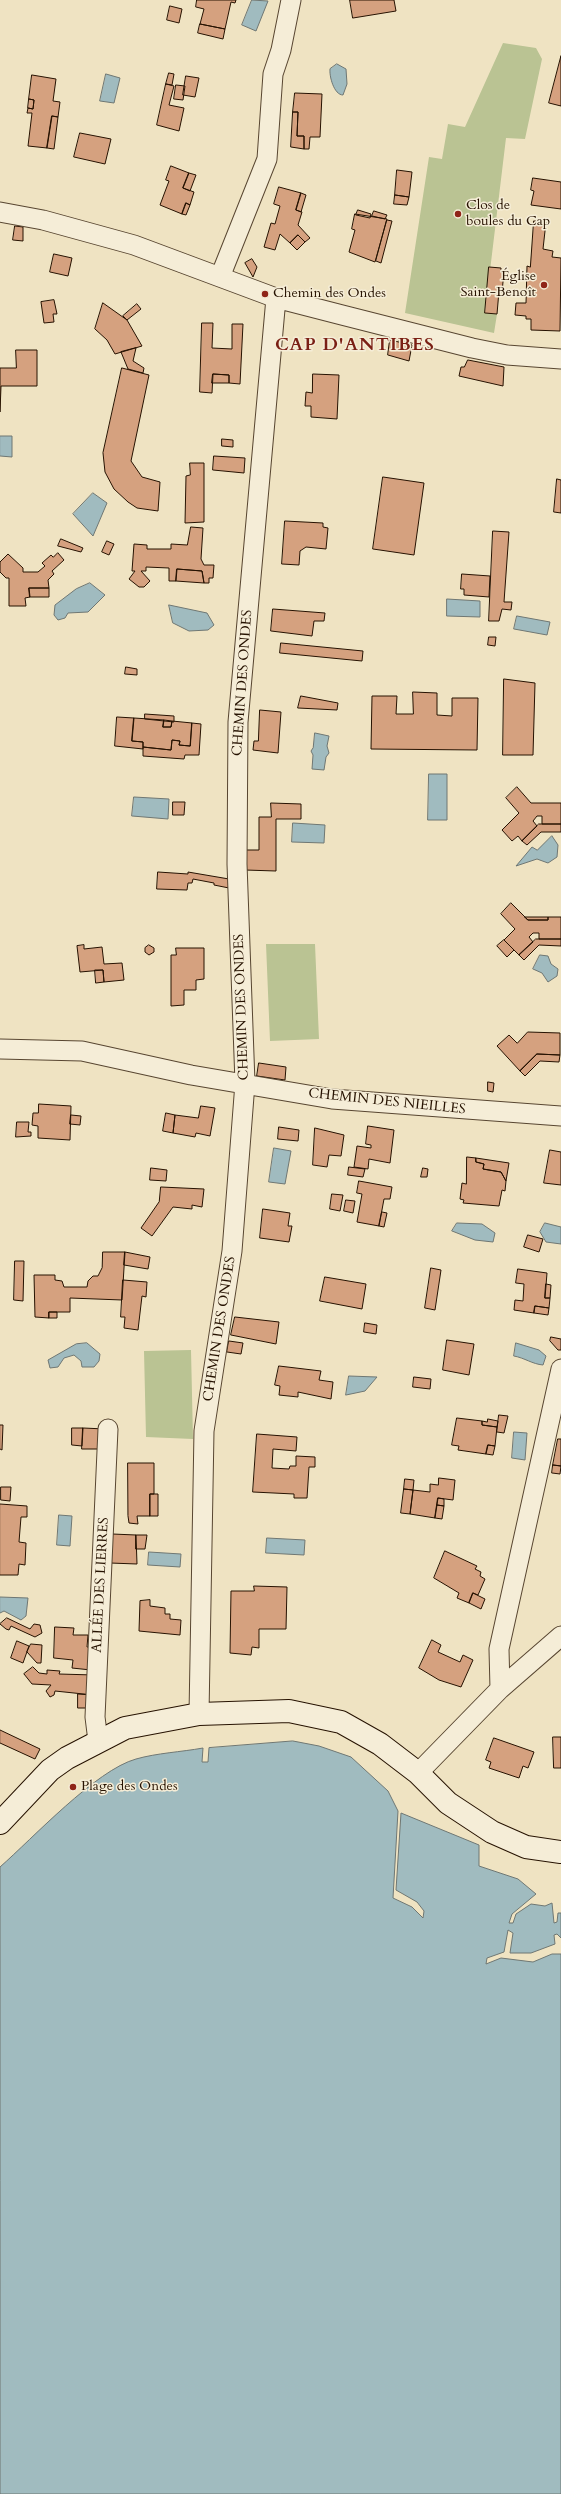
<!DOCTYPE html>
<meta charset="utf-8">
<style>
body{margin:0}
canvas{display:block;background:#efe3c2}
</style>
<canvas width="561" height="2494"></canvas>
<script>
const context = document.querySelector('canvas').getContext('2d');
context.lineJoin = 'round';
function paint(path, color) {
  context.fillStyle = color;
  context.fill(path, 'evenodd');
}
function trace(path, color, width, dash) {
  context.strokeStyle = color;
  context.lineWidth = width;
  context.lineCap = dash ? 'butt' : 'round';
  context.setLineDash(dash || []);
  context.stroke(path);
}
function drawText(font, color, halo, rows, align = 'center') {
  context.font = font + ' Cardo,serif';
  context.lineWidth = 3;
  context.setLineDash([]);
  context.textBaseline = 'middle';
  context.strokeStyle = halo;
  context.fillStyle = color;
  for (const [text, x, y, turn = 0] of rows) {
    context.save();
    context.translate(x, y);
    context.rotate((+turn || 0) * Math.PI / 180);
    context.textAlign = isNaN(turn) ? turn : align;
    if (halo) context.strokeText(text, 0, 0);
    context.fillText(text, 0, 0);
    context.restore();
  }
}
const green = new Path2D(`
 M503 43 536 48 542 59 525 139 506 138 485 312 497 314 494 333 405 313 429 157 442 159 448 124 465 127Z
 M266 944H315L319 1039 270 1041Z
 M191 1350 193 1439 146 1437 144 1351Z`);
const water = new Path2D(`
 M252 0 268 1 256 31 242 25Z
 M337 64 346 69 347 84 343 95C334 95 329 76 330 69Z
 M106 74 120 78 114 103 100 101Z
 M0 436H12V457L0 456Z
 M93 493 107 503 93 536 73 514Z
 M90 583 105 595 88 612 68 613 65 618 58 620 54 615 55 605 76 589Z
 M447 599 480 601V617L447 616Z
 M169 605 207 613 214 625 208 630 189 631 173 623Z
 M517 616 550 622 547 635 514 629Z
 M315 733 329 736 327 746 329 753 326 757 324 770 312 769 313 755 311 751 313 748Z
 M429 774H447V820H428Z
 M134 797 169 799 168 819 132 816Z
 M293 823 325 825 324 843 292 842Z
 M552 836 558 845 557 857 548 863 537 859 516 866 532 847 537 850Z
 M540 955 548 956 551 964 558 969 557 976 548 982 542 973 533 969Z
 M274 1148 291 1151 285 1184 269 1182Z
 M457 1223 482 1224 495 1233 493 1242 475 1240 452 1231Z
 M545 1223 561 1227V1244L546 1242 540 1232Z
 M87 1343 100 1354 99 1361 94 1367H82L81 1361 74 1355 64 1358 58 1367 50 1368 48 1360 76 1344Z
 M516 1343 539 1350 546 1356 543 1365C532 1364 525 1358 514 1356Z
 M349 1376 377 1377 365 1391 346 1395Z
 M514 1432 527 1433 525 1460 512 1458Z
 M59 1515 72 1516 70 1546 57 1545Z
 M267 1538 305 1540 304 1555 266 1553Z
 M149 1552 181 1554 180 1567 148 1565Z
 M0 1597 28 1598 26 1616 21 1620 4 1611 0 1613Z
 M293 1741 319 1746 351 1757 388 1791 398 1811 393 1898 412 1907 423 1918 424 1911 417 1902 396 1890 401 1813 479 1845V1866L518 1879 536 1894 512 1914 509 1923H513L516 1914 531 1904 545 1906 552 1903 554 1923 557 1922 558 1913H561V1938L557 1934 554 1935 555 1944 531 1953H510L513 1933 508 1930 504 1952 487 1958 486 1964 501 1958 533 1962 552 1954H561V2494H0V1867C33 1838 96 1770 136 1759 157 1753 181 1752 203 1748L202 1762H208L209 1748Z`);
const building = new Path2D(`
 M197 0H236L235 3 231 2 225 29 200 24 204 9 196 7Z
 M350 0H394L396 11 353 18Z
 M170 6 182 9 179 23 167 20Z
 M200 24 225 29 223 39 198 33Z
 M561 56V106L549 103Z
 M169 73 174 74 172 85 166 84Z
 M32 75 56 79 53 101 60 102 58 117 52 116 47 148 28 146 32 113H27L28 108 33 109 34 100 29 99Z
 M186 76 199 78 195 97 183 95Z
 M166 84 174 86 169 105 184 108 179 131 157 125Z
 M176 85 185 86 183 100 174 99Z
 M295 93 322 94 320 137H310L309 149H304V136H297L298 112H293Z
 M29 99 34 100 33 109 28 108Z
 M293 112H298L297 136H304V149L291 147Z
 M52 116 58 117 54 149 47 148Z
 M80 133 111 139 105 164 74 157Z
 M171 166 189 173 183 188 194 192 190 205 186 203 182 214 160 205 169 181 166 180Z
 M397 170 412 172 409 197 395 195Z
 M189 173 196 175 190 191 183 188Z
 M533 178 561 182V209L531 205 534 191 531 190Z
 M279 187 301 193 296 210 302 212 298 225 310 238 305 242 298 235 290 243 280 234 275 250 264 247 271 223 275 224 280 206 274 204Z
 M301 193 306 195 301 212 296 210Z
 M395 195 409 197 407 205 394 204Z
 M186 203 190 205 186 215 182 214Z
 M358 210 371 214 370 218 356 215Z
 M374 211 387 215 385 219 372 216Z
 M355 214 387 219 375 262 349 252 355 230 352 229Z
 M387 220 392 221 381 263 376 261Z
 M534 221 546 222 543 249 553 251 552 257 561 258 560 331 531 330V319H526V316L515 315 516 303H526L527 266 530 267Z
 M15 226 23 227V241L13 240Z
 M298 235 305 242 297 250 290 243Z
 M54 254 72 258 68 276 50 272Z
 M252 259 257 267 253 277 245 263Z
 M489 267 501 268V272H504L502 292 499 291 497 314 485 313Z
 M54 300 57 314H53L54 322 44 323 41 302Z
 M103 303 127 320 142 346 115 354 107 340 95 329Z
 M137 304 141 309 127 320 123 316Z
 M202 323H213L212 348 232 349V324H243L240 384 229 383V375L213 374 212 393 200 392Z
 M390 340 412 345 409 361 388 355Z
 M136 348 133 361 144 368 143 373 128 369 121 352Z
 M16 350H37V386H1L0 412V368H16Z
 M468 360 504 367 503 386 459 376 461 367H464Z
 M122 368 149 375 131 461 142 477 160 482 158 511 137 508 128 502 114 489 105 472 103 453Z
 M213 374 229 375V383H212Z
 M313 374 339 375 337 419 311 417V406H305L306 392 312 393Z
 M222 439 233 440V447L222 446Z
 M214 456 245 458 244 473 213 470Z
 M190 463H204V522L185 523 186 476 190 475Z
 M383 477 424 483 414 555 373 549Z
 M557 479 561 480V513L554 512Z
 M285 521 323 523V527L328 528 326 549 306 547 300 551 299 565 282 564Z
 M191 527 203 528 201 559 204 565H214L213 578H209V583H204L202 571 177 569 176 581H169V568L146 567V571H141L150 581 144 587H139L129 579 135 571H132L134 544 147 545V549H171V544L187 545Z
 M493 531 509 532 504 602H512L511 610 502 609 499 621H489Z
 M61 539 83 548 81 552 58 546Z
 M107 541 114 544 109 555 102 552Z
 M58 553 64 560 52 571 54 574 48 580 49 588H29L30 597 25 598 26 606H9V578H6L0 572V562L8 554 23 568V572H38L45 566 42 563 51 555 53 557Z
 M177 569 202 571 204 583 176 581Z
 M462 574 490 576 489 597 464 595V589H461Z
 M29 588H49V597H30Z
 M273 609 325 613 324 621H314L312 636 271 631Z
 M489 637H496L495 646 488 645Z
 M281 643 363 651 362 661 280 653Z
 M126 667 137 669V675L125 674Z
 M504 679 535 683 533 755H503Z
 M413 692 437 693V715L452 716V698H478L477 750 371 749 372 696H397L396 714H413Z
 M301 696 338 703 337 710 298 708Z
 M260 710 281 712 278 753 253 750 254 741H258Z
 M145 714 174 716V722L145 719Z
 M117 717 134 718 132 741 143 742V749L115 746Z
 M134 718 164 720 163 727H171L172 721 192 723 190 746 179 745 180 741 172 740 171 750 143 747V742L132 741Z
 M164 720 172 721 171 727H163Z
 M192 723 201 724 199 755H185L184 759 143 756V747L171 750 172 740 180 741 179 745 190 746Z
 M517 787 531 803H561V824H542V816H537L533 821 537 826 522 841 518 836 512 841 502 830 519 813 506 798Z
 M173 802H185L184 815H173Z
 M271 803 301 804V819H276V871L245 870V850H259V817H271Z
 M539 824H561V832H541L527 845 522 841Z
 M158 872 188 874V872L229 879V888L214 885V883L193 879 192 883H188L187 890 157 889Z
 M511 903 528 920H548V917H561V939H539V933H533L529 937 533 942 519 955 504 940 515 929 501 914Z
 M525 917H548V920H528Z
 M536 939H561V946L539 945 524 960 519 955Z
 M504 940 514 950 507 957 497 946Z
 M84 945V949L102 947 104 964 122 963 124 980 104 982 103 970 80 972 77 946Z
 M149 945 154 948V952L149 955 145 952V948Z
 M176 948H204V979L196 980V990H184V1005L171 1006V955H176Z
 M95 970H103L104 982 96 983Z
 M528 1032 560 1033V1055L537 1054 520 1071 497 1046 509 1035 517 1043Z
 M537 1054 560 1055 559 1062 540 1061 525 1076 520 1071Z
 M259 1063 286 1067 285 1080 257 1076Z
 M488 1082 494 1083 493 1092 488 1091Z
 M39 1104 71 1106 70 1140 38 1138V1126L32 1125 33 1113H38Z
 M201 1106 215 1108 210 1136 196 1133 195 1137 173 1133 175 1115 198 1118Z
 M166 1113 175 1115 173 1133 163 1131Z
 M71 1115 81 1116 80 1125 70 1124Z
 M17 1122H29L28 1132H31V1136L16 1137Z
 M368 1126 394 1130 390 1163 369 1159 368 1169 354 1167 357 1146 371 1148V1145L366 1144Z
 M279 1127 299 1130 298 1141 278 1139Z
 M315 1128 344 1135 341 1156 329 1155 327 1167 313 1165Z
 M550 1150 561 1152V1185L544 1183Z
 M467 1157 476 1158V1162L484 1164 483 1169 501 1172 506 1181 505 1191 502 1190 499 1206 463 1203 464 1200 460 1199 462 1183 466 1184Z
 M476 1158 509 1163 506 1181 501 1172 483 1169 484 1164 476 1162Z
 M349 1167 365 1169 363 1177 348 1175Z
 M151 1168 167 1170 166 1181 150 1180Z
 M423 1168 428 1169 427 1177H421Z
 M359 1181 392 1187 390 1199H384L379 1226 357 1222 362 1194 357 1193Z
 M161 1187 204 1189 202 1207 192 1205V1209L173 1207 152 1236 141 1228 159 1202Z
 M332 1194 343 1195 340 1211 330 1209Z
 M346 1200 355 1201 353 1213 344 1211Z
 M263 1209 290 1213 288 1226H292L289 1242 260 1238Z
 M382 1212 387 1213 384 1227 379 1226Z
 M528 1235 543 1239 539 1252 524 1247Z
 M103 1252H125L122 1300 70 1298V1312H49V1318L35 1317 34 1275H55V1280L62 1281 64 1287H87L88 1281 93 1276H98L102 1268Z
 M125 1252 150 1257 148 1269 124 1265Z
 M15 1261H24L23 1301 14 1300Z
 M431 1268 441 1270 435 1310 425 1308Z
 M518 1269 547 1273 545 1298H550L549 1308 535 1306 534 1313 514 1310 515 1300 523 1301 524 1284 516 1283Z
 M325 1277 366 1284 362 1309 320 1301Z
 M123 1280 147 1282 146 1297 142 1296 138 1330 124 1328 125 1317H121Z
 M546 1284 551 1285 550 1298H545Z
 M535 1306 549 1308 548 1315 534 1313Z
 M49 1312H57V1318H49Z
 M235 1317 279 1322 276 1344 231 1335Z
 M365 1323 377 1325 376 1334 364 1332Z
 M551 1337 561 1339V1350H558L550 1341Z
 M447 1340 474 1344 469 1375 443 1370Z
 M229 1341 243 1343 241 1354 227 1352Z
 M279 1366 321 1371 319 1380 333 1382 331 1399 298 1392V1397L279 1395 280 1386 275 1385Z
 M414 1377 431 1379 430 1389 413 1387Z
 M499 1415 508 1416 504 1433 497 1432Z
 M457 1418 482 1421V1425L497 1427 495 1446 488 1445 486 1454 458 1450 459 1446 452 1445Z
 M488 1419 498 1421 497 1427 482 1425V1421L487 1422Z
 M0 1425H3L2 1450 0 1449Z
 M72 1428H83L82 1446 72 1445Z
 M83 1428 105 1429 104 1449H82Z
 M257 1434 297 1437 296 1451 273 1449 272 1468 289 1469 290 1466H296V1456L315 1457V1467H309L307 1498H294V1494L253 1492Z
 M558 1439H561V1466L553 1465Z
 M488 1445 495 1446 493 1455 486 1454Z
 M128 1463H154V1494H150V1516H137L138 1524 129 1523 128 1516Z
 M553 1465 561 1466 560 1474 552 1473Z
 M439 1478 455 1480 453 1500 438 1498 435 1518 410 1514 413 1490 430 1492V1484L438 1485Z
 M405 1479 414 1480 413 1490 404 1489Z
 M1 1487H11L10 1501 1 1500Z
 M404 1489 413 1490 410 1514 401 1513Z
 M150 1494H158V1516H150Z
 M438 1498 444 1499V1506L437 1505Z
 M0 1504 27 1506V1517H21L19 1542 26 1543 25 1565 19 1564 18 1575H0Z
 M437 1505 444 1506 442 1519 435 1518Z
 M112 1534 136 1535 137 1564 110 1563Z
 M136 1535H147L145 1549H136Z
 M445 1551 477 1566 475 1569 481 1572 480 1576 485 1579 478 1595 473 1593 469 1603 457 1598 459 1593 434 1578Z
 M254 1586 287 1587 286 1629H259V1648L252 1647 251 1655 230 1653 231 1591H254Z
 M473 1593 485 1599 481 1609 469 1603Z
 M150 1600V1606L165 1608V1614H170V1619L181 1620 180 1635 139 1631 140 1601Z
 M7 1618 30 1629 34 1624 40 1625 42 1633 35 1637 11 1626 9 1630 6 1629 0 1624Z
 M55 1627 74 1628 73 1635H88L87 1647H92L91 1670 72 1668 73 1660 54 1658Z
 M432 1640 441 1645 438 1652 460 1662 463 1655 473 1660 461 1687 439 1680 419 1668Z
 M17 1641 29 1646 23 1663 11 1658Z
 M31 1644 42 1645 41 1663H37L27 1652Z
 M33 1667 39 1673 47 1674V1670L60 1671 59 1674 94 1675 93 1695 55 1691 54 1695 50 1697 46 1691 51 1685 32 1684 24 1674Z
 M78 1694 93 1695 92 1708H78Z
 M0 1730 40 1749 35 1759 0 1743Z
 M553 1737H561V1768H554Z
 M494 1738 534 1752 528 1768 523 1766 519 1778 489 1768 491 1762 486 1760Z`);
const street = new Path2D(`
 M0 212 43 220 134 245 276 298 342 315 472 348 507 355 561 359
 M220 277 267 159 273 74 281 50 291 0
 M0 1049 82 1051 191 1075 332 1099 561 1116
 M500 1689 499 1649 561 1369
 M199 1714 204 1431 232 1251 245 1083 237 864 238 722 276 298
 M98 1741 95 1717 108 1429
 M418 1773 500 1689 561 1636`);
const secondary = new Path2D(`
 M0 1823 50 1770 67 1758 125 1728 199 1714 289 1711 341 1722 380 1744 418 1773 448 1803 492 1832 526 1847 561 1852`);
const markers = [
 [458,214,4,"#8f2418"],
 [544,285,4,"#8f2418"],
 [265,294,4,"#8f2418"],
 [73,1787,4,"#8f2418"]
];
const poiNames = [
 ["Clos de",466,206],
 ["boules du Cap",466,222],
 ["Église",536,277,"right"],
 ["Saint-Benoît",536,293,"right"],
 ["Chemin des Ondes",273,294],
 ["Plage des Ondes",81,1787]
];
const streetNames = [
 ["CHEMIN DES ONDES",243,683,-86],
 ["CHEMIN DES ONDES",242,1007,-92],
 ["CHEMIN DES NIEILLES",387,1102,6],
 ["CHEMIN DES ONDES",220,1329,-81],
 ["ALLÉE DES LIERRES",101,1585,-87]
];
const districtNames = [
 ["CAP D'ANTIBES",355,346]
];
paint(green, '#bac393');
paint(water, '#a0bbbf');
trace(water, '#6f7773', 1);
paint(building, '#d5a17f');
trace(building, '#261201', 1);
trace(street, '#584631', 21);
trace(secondary, '#261201', 24);
trace(street, '#f5edd7', 19);
trace(secondary, '#f5edd7', 22);
for (const [x, y, r, color] of markers) {
  const dot = new Path2D();
  dot.arc(x, y, r, 0, 2 * Math.PI);
  context.fillStyle = color;
  context.fill(dot);
  trace(dot, '#f5edd7', 1.5);
}
drawText('14px', '#261201', '#f5edd7', poiNames, 'left');
drawText('14px', '#261201', '#f5edd7', streetNames);
context.letterSpacing = '1px';
drawText('bold 18px', '#7a1f14', '#f5edd7', districtNames);
context.letterSpacing = '0px';
</script>
